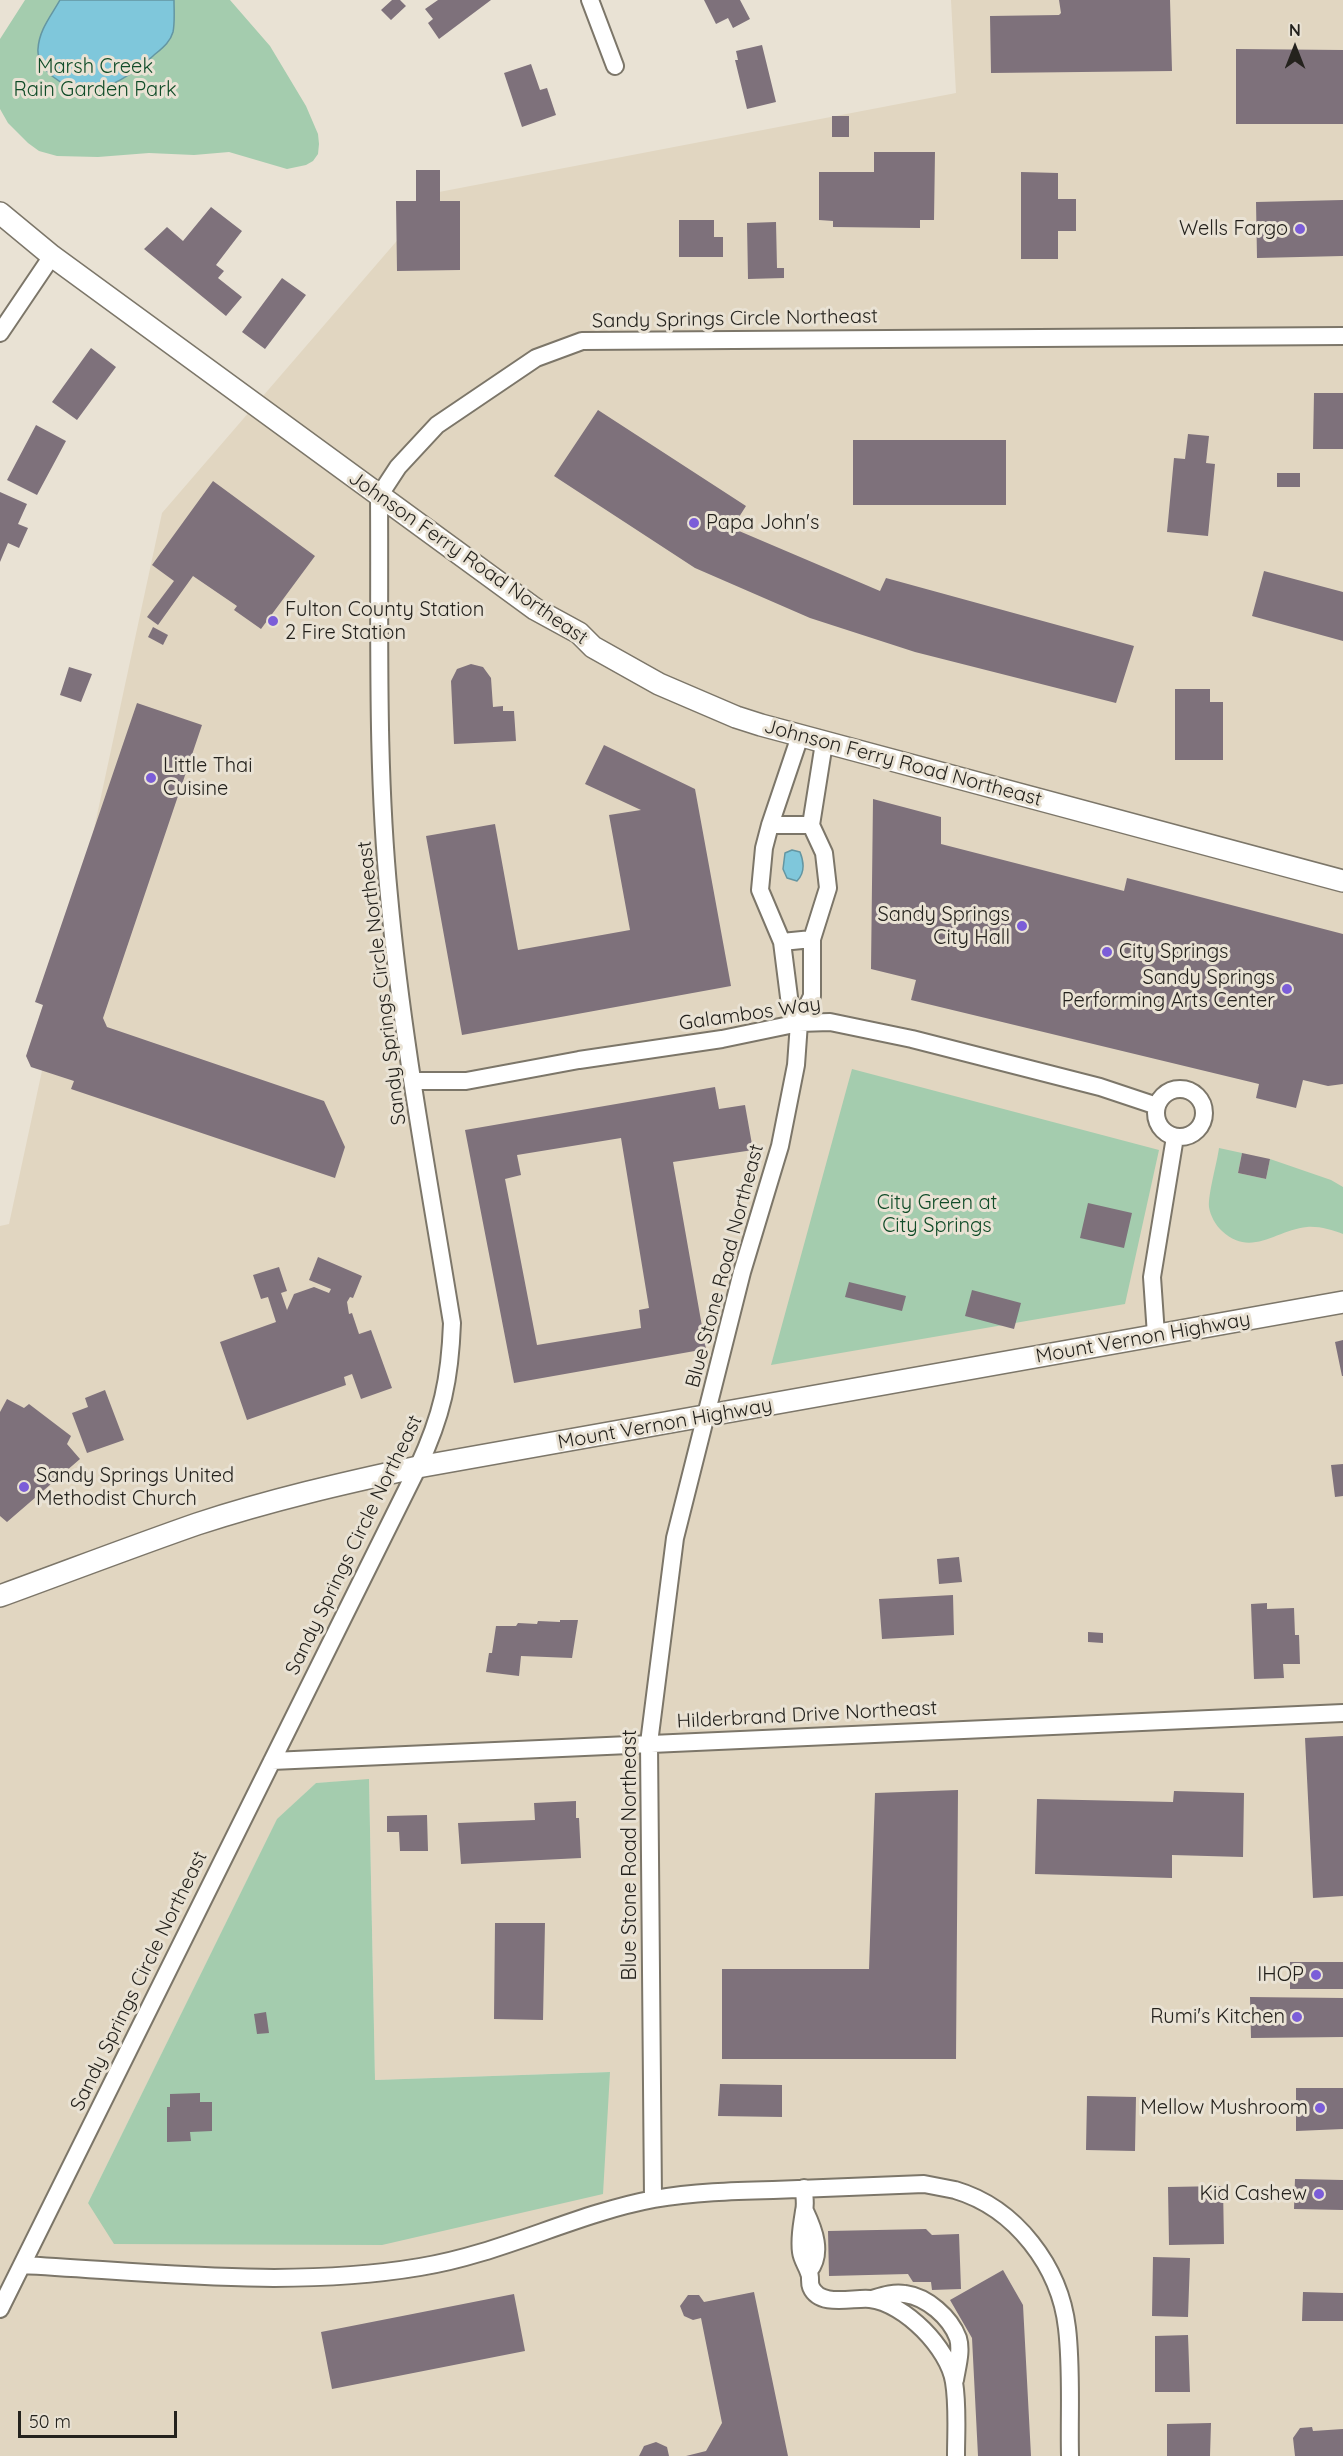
<!DOCTYPE html>
<style>
body{margin:0}
#map{position:relative;width:1343px;height:2456px;overflow:hidden;background:#e9e2d4;font-family:Quicksand,sans-serif}
canvas{display:block}
.north{position:absolute;left:1265px;top:18px;width:60px;height:60px;-webkit-text-stroke:4px #e9e2d4;paint-order:stroke;rotate:0deg;font-size:16px;font-weight:700;line-height:24px;text-align:center;color:#24221d}
.north::after{content:'';display:block;margin:auto;width:21px;height:27px;background:#24221d;clip-path:polygon(50% 0,100% 100%,50% 72%,0 100%)}
.scale{position:absolute;left:18px;top:2411px;width:159px;height:27px;box-sizing:border-box;border:3px solid #24221d;border-top:0;padding-left:8px;font-size:18px;line-height:21px;white-space:nowrap;color:#24221d;-webkit-text-stroke:4px #e9e2d4;paint-order:stroke}
</style>
<div id="map">
<canvas width="1343" height="2456"></canvas>
<div class="north">N</div>
<div class="scale">50 m</div>
</div>
<script>
const context = document.querySelector('canvas').getContext('2d');
context.lineJoin = 'round';
function paint(path, color) {
  context.fillStyle = color;
  context.fill(path, 'evenodd');
}
function trace(path, color, width, dash) {
  context.strokeStyle = color;
  context.lineWidth = width;
  context.lineCap = dash ? 'butt' : 'round';
  context.setLineDash(dash || []);
  context.stroke(path);
}
function drawText(font, color, halo, rows, align = 'center') {
  context.font = font + ' Quicksand,sans-serif';
  context.lineWidth = 6;
  context.setLineDash([]);
  context.textBaseline = 'middle';
  context.strokeStyle = halo;
  context.fillStyle = color;
  for (const [text, x, y, turn = 0] of rows) {
    context.save();
    context.translate(x, y);
    context.rotate((+turn || 0) * Math.PI / 180);
    context.textAlign = isNaN(turn) ? turn : align;
    if (halo) context.strokeText(text, 0, 0);
    context.fillText(text, 0, 0);
    context.restore();
  }
}
const built = new Path2D(`
 M951 0H1343V2456H0V1226L9 1224 162 513 439 192 956 93ZM369 1780 375 2080 610 2072 88 2203 277 1820 316 1783Z`);
const green = new Path2D(`
 M25 0H230L270 46 306 106 318 134 319 144 318 154 313 161 306 165 287 169 229 152 194 155 149 153 98 157 57 156 39 151 28 143 8 123 0 109V39Z
 M852 1069 1159 1150 1125 1304 771 1365Z
 M1219 1148 1242 1153 1238 1173 1266 1179 1270 1159 1331 1180 1343 1187V1234C1332 1230 1319 1226 1307 1227 1276 1230 1251 1258 1222 1231 1216 1226 1210 1215 1209 1207 1208 1194 1217 1163 1219 1148Z
 M369 1779 375 2080 610 2072 603 2194 382 2245 114 2244 88 2203 277 1819 316 1783Z`);
const water = new Path2D(`
 M60 0H174C174 10 175 22 173 32 170 43 161 49 153 56 124 82 87 105 52 76 45 70 37 59 38 49 39 30 51 16 60 0Z
 M792 850 800 852C804 862 805 873 797 881L787 878 783 869 785 853Z`);
const building = new Path2D(`
 M392 0H400L406 6 391 20 381 10Z
 M438 0H491L439 39 428 23 433 19 425 9Z
 M704 0H740L750 19 733 28 728 18 716 24Z
 M1059 0H1170L1172 71 991 73 990 16 1059 15 1061 13Z
 M762 45 776 102 747 109 735 60H738L736 51Z
 M1236 49 1343 50V124H1236Z
 M531 64 540 90 547 88 556 115 522 127 504 73Z
 M832 116H849V137H832Z
 M874 152H935L934 220H920V228L833 227V221L819 220V172H874Z
 M416 170H440V201H460V270L397 271 396 201H416Z
 M1021 172 1058 173V199H1076V231H1058V259H1021Z
 M1343 200V256L1257 258 1256 202Z
 M211 207 242 231 216 265 224 271 218 278 242 297 226 316 144 249 167 227 183 241Z
 M679 220H714V237H723V257H679Z
 M776 222 777 268H784V278L748 279 747 223Z
 M282 278 306 295 265 349 242 332Z
 M91 348 116 367 77 420 52 402Z
 M1314 393H1343V449H1313Z
 M598 410 746 506 732 528 880 591 886 578 1134 646 1116 703 915 652 810 618 695 568 554 476Z
 M36 425 66 441 37 495 7 480Z
 M1188 434 1209 436 1206 463 1215 464 1208 536 1167 532 1174 458 1185 459Z
 M853 440H1006V505H853Z
 M1277 473H1300V487H1277Z
 M213 481 315 556 261 629 234 610 237 606 193 576 158 625 147 617 174 581 152 565Z
 M0 492 27 504 18 524 28 528 19 548 8 543 0 562Z
 M1264 571 1343 592V641L1252 616Z
 M153 627 168 635 163 645 148 637Z
 M471 664 483 667 491 678 493 707 503 706V711H514L516 741 454 744 451 681 457 669Z
 M69 667 92 674 81 702 60 695Z
 M1175 689H1210V702H1223V760H1175Z
 M137 703 202 725 103 1018 107 1027 324 1101 345 1147 335 1178 71 1089 74 1081 31 1067 26 1056 43 1005 35 1002Z
 M604 745 695 789 731 986 462 1035 426 836 495 824 518 950 630 930 609 815 641 810 585 784Z
 M873 799 941 817V844L1124 891 1127 878 1343 934V1084L1328 1086 1303 1080 1296 1108 1256 1098 1259 1084 911 1000 916 980 871 969Z
 M715 1087 719 1109 745 1105 753 1150 673 1162 706 1349 514 1383 465 1130ZM621 1138 649 1308 639 1310 641 1328 537 1345 505 1179 521 1175 517 1155Z
 M1242 1153 1270 1159 1266 1179 1238 1173Z
 M1088 1203 1132 1213 1124 1248 1080 1238Z
 M318 1257 362 1276 353 1298 350 1297 347 1302 349 1314 352 1313 359 1334 371 1330 392 1388 361 1399 352 1374 344 1377 346 1385 247 1420 220 1342 276 1322 268 1297 261 1299 253 1275 279 1267 287 1291 281 1293 287 1310 294 1294 314 1287 329 1293 331 1289 309 1280Z
 M849 1282 906 1296 902 1311 845 1297Z
 M972 1290 1021 1303 1014 1329 965 1316Z
 M1343 1340V1376H1342L1335 1342Z
 M105 1390 124 1440 87 1453 72 1413 88 1407 85 1398Z
 M7 1399 24 1408 29 1404 71 1436 67 1444 80 1459 7 1522 0 1516V1412Z
 M1343 1464V1496L1335 1497 1331 1465Z
 M959 1557 962 1582 939 1584 937 1559Z
 M953 1595 954 1635 882 1639 879 1599Z
 M1267 1603V1609L1294 1608 1295 1635H1299L1300 1664H1283L1284 1678 1254 1679 1251 1604Z
 M560 1620H578L572 1658 521 1656 519 1676 486 1672 489 1653H492L496 1626H516L518 1623 537 1624 538 1621 560 1622Z
 M1088 1632 1103 1633V1643L1088 1642Z
 M1343 1736V1896L1313 1898 1305 1738Z
 M958 1790 956 2059H722V1969H869L875 1793Z
 M1174 1791 1244 1793 1243 1857 1172 1855V1878L1035 1874 1037 1799 1173 1802Z
 M576 1801V1818H579L581 1858 461 1864 458 1823 535 1820 534 1803Z
 M427 1815 428 1851H400L399 1832H387V1816Z
 M495 1923H545L543 2020 494 2019Z
 M1290 1962H1343V1989H1290Z
 M1250 1997 1343 1998V2037L1251 2038Z
 M266 2012 269 2033 257 2034 254 2014Z
 M720 2084 782 2085V2117L718 2116Z
 M1296 2088H1343V2129L1296 2131Z
 M200 2093V2102H212V2131L190 2132 191 2141 167 2142V2107H170V2094Z
 M1087 2096 1136 2097 1135 2151 1086 2150Z
 M1295 2179 1343 2180V2210L1294 2209Z
 M1223 2186 1224 2244 1169 2245 1168 2187Z
 M926 2229 932 2235 959 2234 961 2289 932 2290 931 2282H913L908 2274 829 2276 828 2231Z
 M1153 2257 1190 2258 1188 2317 1152 2316Z
 M1003 2270 1023 2305 1031 2456H978L972 2338 950 2300Z
 M754 2292 788 2456H686L706 2451 722 2423 701 2318 693 2320 684 2316 680 2306 688 2295H699L704 2302Z
 M1303 2292 1343 2293V2321H1302Z
 M514 2294 525 2351 332 2389 321 2332Z
 M1188 2335 1190 2392H1155V2336Z
 M1211 2423 1210 2456H1167V2424Z
 M1312 2427 1313 2431 1343 2429V2456H1295L1293 2438 1300 2428Z
 M656 2442 667 2447 669 2456H639L644 2446Z`);
const minor = new Path2D(`
 M590 0 615 66
 M0 333 52 256
 M770 825H811
 M782 942 812 939 828 888 824 853 811 825 824 743
 M799 1023 790 1005 782 942 760 890 764 848 770 825 800 736
 M413 1081H466L579 1060 722 1039 799 1023 830 1022 912 1039 1100 1087 1157 1106
 M1156 1113a24 24 0 1 1 48 0a24 24 0 1 1-48 0Z
 M1156 1335 1152 1277 1175 1137
 M272 1761 1343 1713
 M804 2188C804 2196 806 2204 804 2211 802 2226 799 2237 801 2252 802 2260 807 2266 809 2273 811 2277 809 2282 811 2287 820 2308 854 2297 870 2299 905 2303 949 2349 954 2382 958 2406 956 2432 956 2456
 M653 2199 649 1743 675 1538 742 1272 780 1146 796 1065 799 1023 812 996V939
 M805 2211C814 2230 823 2253 809 2271
 M22 2265C154 2272 289 2289 420 2267 501 2254 574 2214 654 2199 693 2192 733 2191 773 2190 823 2188 874 2186 924 2184 934 2186 945 2188 955 2190 1016 2208 1060 2267 1067 2328 1072 2370 1069 2414 1070 2456
 M872 2299C882 2296 893 2292 905 2294 927 2297 950 2317 958 2338 962 2351 957 2367 955 2380
 M0 2309 418 1467C442 1416 450 1379 452 1323 429 1181 402 1039 389 896 376 763 380 629 379 496L398 467 437 425 536 358 582 341 1343 336`);
const tertiary = new Path2D(`
 M0 213 52 256 535 609 579 633 593 647 659 684 736 717 761 725 1343 881
 M0 1596C66 1572 131 1547 197 1524 270 1500 344 1483 418 1467L1343 1302`);
const markers = [
 [1300,229,6,"#7b5dd8"],
 [694,523,6,"#7b5dd8"],
 [273,621,6,"#7b5dd8"],
 [151,778,6,"#7b5dd8"],
 [1022,926,6,"#7b5dd8"],
 [1107,952,6,"#7b5dd8"],
 [1287,989,6,"#7b5dd8"],
 [24,1487,6,"#7b5dd8"],
 [1316,1975,6,"#7b5dd8"],
 [1297,2017,6,"#7b5dd8"],
 [1320,2108,6,"#7b5dd8"],
 [1319,2194,6,"#7b5dd8"]
];
const parkNames = [
 ["Marsh Creek",95,67],
 ["Rain Garden Park",95,90],
 ["City Green at",937,1203],
 ["City Springs",937,1226]
];
const poiNames = [
 ["Wells Fargo",1288,229],
 ["Papa John's",706,523,"left"],
 ["Fulton County Station",285,610,"left"],
 ["2 Fire Station",285,633,"left"],
 ["Little Thai",163,766,"left"],
 ["Cuisine",163,789,"left"],
 ["Sandy Springs",1010,915],
 ["City Hall",1010,938],
 ["City Springs",1119,952,"left"],
 ["Sandy Springs",1275,978],
 ["Performing Arts Center",1275,1001],
 ["Sandy Springs United",36,1476,"left"],
 ["Methodist Church",36,1499,"left"],
 ["IHOP",1304,1975],
 ["Rumi's Kitchen",1285,2017],
 ["Mellow Mushroom",1308,2108],
 ["Kid Cashew",1307,2194]
];
const streetNames = [
 ["Sandy Springs Circle Northeast",735,319,-1],
 ["Johnson Ferry Road Northeast",468,558,35],
 ["Johnson Ferry Road Northeast",903,763,15],
 ["Sandy Springs Circle Northeast",382,983,-97],
 ["Galambos Way",750,1014,-8],
 ["Blue Stone Road Northeast",725,1266,-75],
 ["Mount Vernon Highway",1143,1338,-10],
 ["Mount Vernon Highway",665,1424,-10],
 ["Sandy Springs Circle Northeast",354,1545,-64],
 ["Hilderbrand Drive Northeast",807,1715,-3],
 ["Blue Stone Road Northeast",630,1855,-90],
 ["Sandy Springs Circle Northeast",139,1981,-64]
];
paint(built, '#e1d6c1');
paint(green, '#a4ccae');
paint(water, '#7fc7db');
trace(water, '#6496a2', 1.5);
paint(building, '#7e717b');
trace(minor, '#7c7669', 20);
trace(tertiary, '#7c7669', 24);
trace(minor, '#fff', 16);
trace(tertiary, '#fff', 21);
for (const [x, y, r, color] of markers) {
  const dot = new Path2D();
  dot.arc(x, y, r, 0, 2 * Math.PI);
  context.fillStyle = color;
  context.fill(dot);
  trace(dot, '#e9e2d4', 2);
}
drawText('20px', '#104c28', '#e9e2d4', parkNames);
drawText('20px', '#24221d', '#e9e2d4', poiNames, 'right');
drawText('20px', '#24221d', '#e9e2d4', streetNames);
</script>
